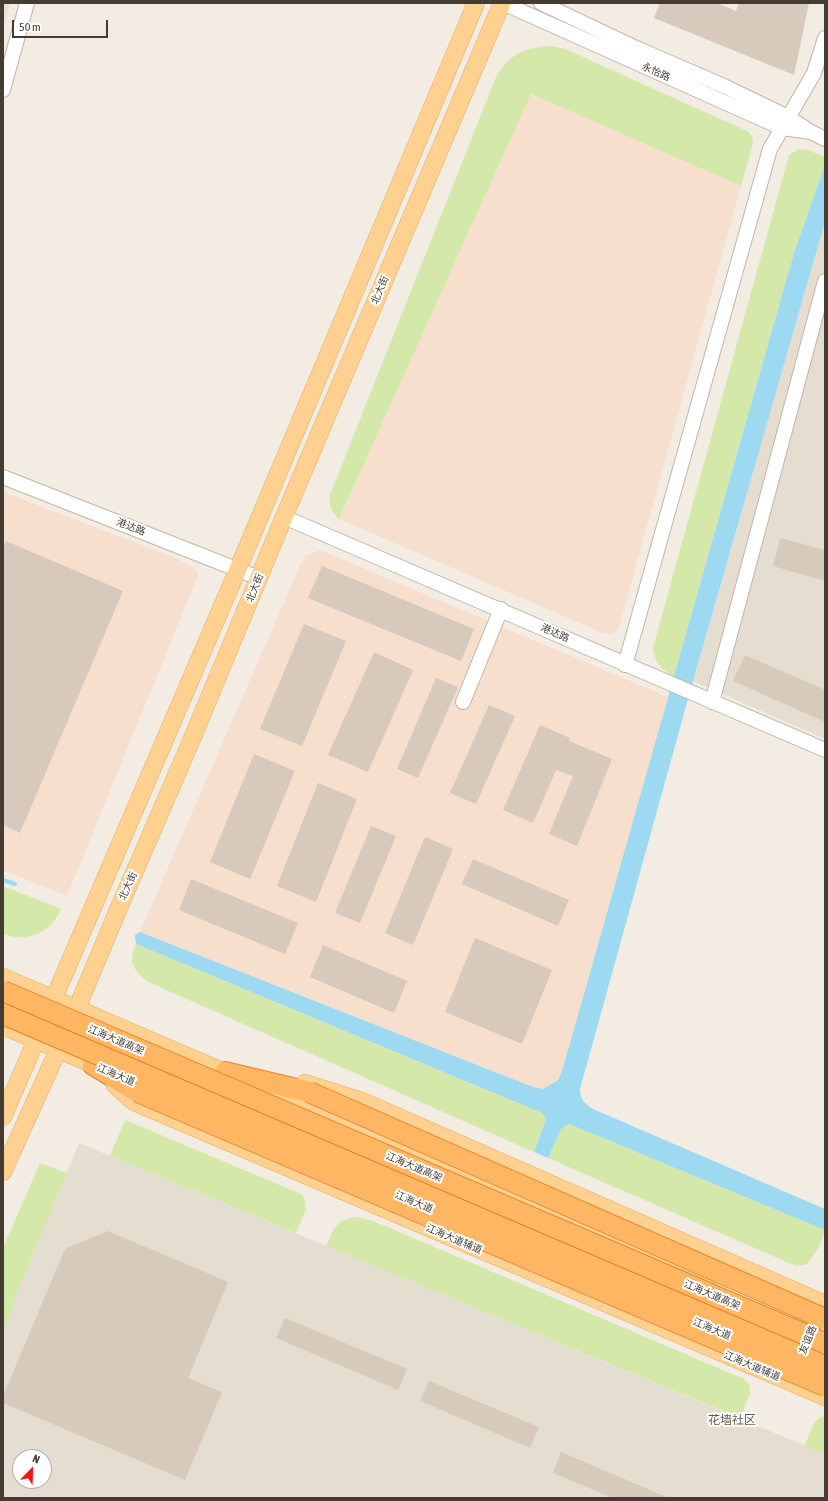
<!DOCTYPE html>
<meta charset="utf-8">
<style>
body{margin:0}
#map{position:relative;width:828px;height:1501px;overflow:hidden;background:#f2ece3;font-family:"Asap Condensed",sans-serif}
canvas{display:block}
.frame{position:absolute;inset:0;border:4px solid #443b33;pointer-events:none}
.north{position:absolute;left:12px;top:1449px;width:40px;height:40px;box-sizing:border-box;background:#fff;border:1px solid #b4b1ad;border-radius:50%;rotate:23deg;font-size:11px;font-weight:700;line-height:16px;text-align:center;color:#443b33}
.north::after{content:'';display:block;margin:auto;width:14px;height:18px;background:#ff130e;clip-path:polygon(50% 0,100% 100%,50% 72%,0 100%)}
.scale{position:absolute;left:12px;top:20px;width:96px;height:18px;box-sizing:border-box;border:2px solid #443b33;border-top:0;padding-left:5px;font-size:12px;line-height:14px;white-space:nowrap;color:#443b33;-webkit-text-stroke:3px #fff;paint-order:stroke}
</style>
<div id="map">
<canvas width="828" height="1501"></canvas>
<div class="frame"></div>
<div class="north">N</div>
<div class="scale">50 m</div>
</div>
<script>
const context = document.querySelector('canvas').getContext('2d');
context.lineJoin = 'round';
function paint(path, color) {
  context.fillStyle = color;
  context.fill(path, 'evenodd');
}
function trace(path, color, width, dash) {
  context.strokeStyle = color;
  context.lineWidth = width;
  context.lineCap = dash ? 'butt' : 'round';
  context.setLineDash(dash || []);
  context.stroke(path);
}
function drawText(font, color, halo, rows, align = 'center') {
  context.font = font + ' "Asap Condensed","Noto Sans SC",sans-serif';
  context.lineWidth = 4;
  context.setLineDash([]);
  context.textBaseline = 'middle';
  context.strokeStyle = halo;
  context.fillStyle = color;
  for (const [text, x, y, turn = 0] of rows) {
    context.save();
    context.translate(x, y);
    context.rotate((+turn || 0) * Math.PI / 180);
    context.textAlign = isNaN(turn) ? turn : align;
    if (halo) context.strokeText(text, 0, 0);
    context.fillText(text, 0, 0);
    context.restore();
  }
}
const residential = new Path2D(`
 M825 222V739L693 681Z
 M79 1143 825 1454V1498H3V1335L20 1286ZM20 1457H44V1481H20Z`);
const commercial = new Path2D(`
 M531 94 741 186 619 627 613 634 603 633 339 519Z
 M3 492 173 557 194 568 199 573 67 896 3 870Z
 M320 550 668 697 563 1068 558 1079 543 1089 533 1087 140 932 299 568 306 555Z`);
const education = new Path2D(`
 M3 3H10L3 30Z`);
const green = new Path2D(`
 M552 46 565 49 747 131 752 136 753 143 741 186 531 94 339 519C331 511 329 506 330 495L496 77C511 53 524 47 552 46Z
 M799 149 808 150 825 157V169L793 256 674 676C660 670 655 662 653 648L789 155Z
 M3 886 61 909C51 933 27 943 3 934Z
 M136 944 542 1113 545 1116V1122L534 1152 148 982C133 969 128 963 136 944Z
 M125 1120 301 1194C312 1206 301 1220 296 1233L110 1156Z
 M569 1124 825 1230 819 1247 807 1264 796 1266 548 1158 561 1129Z
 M40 1163 67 1173 20 1286 3 1335V1248Z
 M355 1217 371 1220 744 1379 750 1386V1393L740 1418 326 1246C334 1229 335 1220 355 1217Z
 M825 1416V1454L805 1446C809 1436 813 1417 825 1416Z`);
const water = new Path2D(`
 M824 168 825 222 693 681 580 1089C580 1099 585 1104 593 1109L825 1209V1230L569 1124 561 1129 548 1158 534 1152 545 1122V1116L542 1113 136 944 135 935 140 932 533 1087 543 1089 558 1080 563 1068 793 256Z`);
const stream = new Path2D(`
 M3 880 15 884`);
const building = new Path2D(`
 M660 3H717L736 11 739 3H809L794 75 654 18Z
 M780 538 825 550V581L773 566Z
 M6 541 123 591 20 833 3 825V547Z
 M322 566 474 629 461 661 308 598Z
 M304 624 346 641 302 746 260 729Z
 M374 652 413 670 368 772 328 755Z
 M745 655 825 690V722L733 681Z
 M436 678 458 687 418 778 397 769Z
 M489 705 515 716 476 804 450 793Z
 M540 725 570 738 569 741 612 759 577 846 549 834 573 776 556 770 533 823 503 810Z
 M254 754 295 771 250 879 210 862Z
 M318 783 357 799 316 902 277 886Z
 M371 826 396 836 360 923 335 913Z
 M425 837 453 849 413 945 385 933Z
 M473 859 569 900 558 926 462 884Z
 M191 879 298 923 285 954 179 910Z
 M475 938 552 970 522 1044 445 1012Z
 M323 945 407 981 394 1013 310 977Z
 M108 1231 228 1282 188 1378 222 1392 185 1480 3 1403V1396L65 1249Z
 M285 1318 407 1369 398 1390 276 1338Z
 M429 1381 539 1427 530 1448 420 1401Z
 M561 1452 669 1498H613L553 1473Z`);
const minor = new Path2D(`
 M503 3 782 128 811 132
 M541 3 636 48 724 86 788 117 811 132 825 139
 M3 90 27 3
 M3 477 259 578
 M284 517C465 594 645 673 825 750
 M625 665 770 149 814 73 825 38
 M463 702 501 609
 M712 702 825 281`);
const major = new Path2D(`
 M3 977 236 1077
 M3 1026 106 1070
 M305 1083 362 1101 825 1304
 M115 1085 134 1102 825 1397
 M265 1088 709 1279
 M3 1117 238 569 476 3
 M3 1172 77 1008 118 910 189 746 284 517 502 3`);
const highway = new Path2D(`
 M93 1065 138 1092
 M225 1072 309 1092`);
const highwayBridge = new Path2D(`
 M3 991 825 1343
 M3 1014 825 1366
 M138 1092 825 1386
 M309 1092 825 1319`);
const streetNames = [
 ["永怡路",656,72,24],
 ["北大街",380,290,-67],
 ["港达路",131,527,21],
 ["北大街",255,588,-68],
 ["港达路",555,633,24],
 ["北大街",128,886,-66],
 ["江海大道高架",116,1040,23],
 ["江海大道",116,1075,23],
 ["江海大道高架",414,1167,23],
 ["江海大道",414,1202,23],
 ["江海大道辅道",454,1239,23],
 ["江海大道高架",712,1295,23],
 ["江海大道",712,1329,23],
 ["友谊路",808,1340,-68],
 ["江海大道辅道",752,1366,23]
];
const quarterNames = [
 ["花墙社区",732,1420]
];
paint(residential, '#e6ddd1');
paint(commercial, '#f6dfcd');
paint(education, '#ecdfcd');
paint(green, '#d4e8aa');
paint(water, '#9ddaf2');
trace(stream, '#9ddaf2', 4);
paint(building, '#d7c9bc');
trace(minor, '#c1b5a9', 16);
trace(major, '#e6ac5d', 18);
trace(highway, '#e1882e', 22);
trace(minor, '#fff', 14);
trace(major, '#ffd190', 17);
trace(highway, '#ffb662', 20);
trace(highwayBridge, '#e1882e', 22, []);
trace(highwayBridge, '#ffb662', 20);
drawText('10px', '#443b33', '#fff', streetNames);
drawText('12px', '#67584a', '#fff', quarterNames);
</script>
